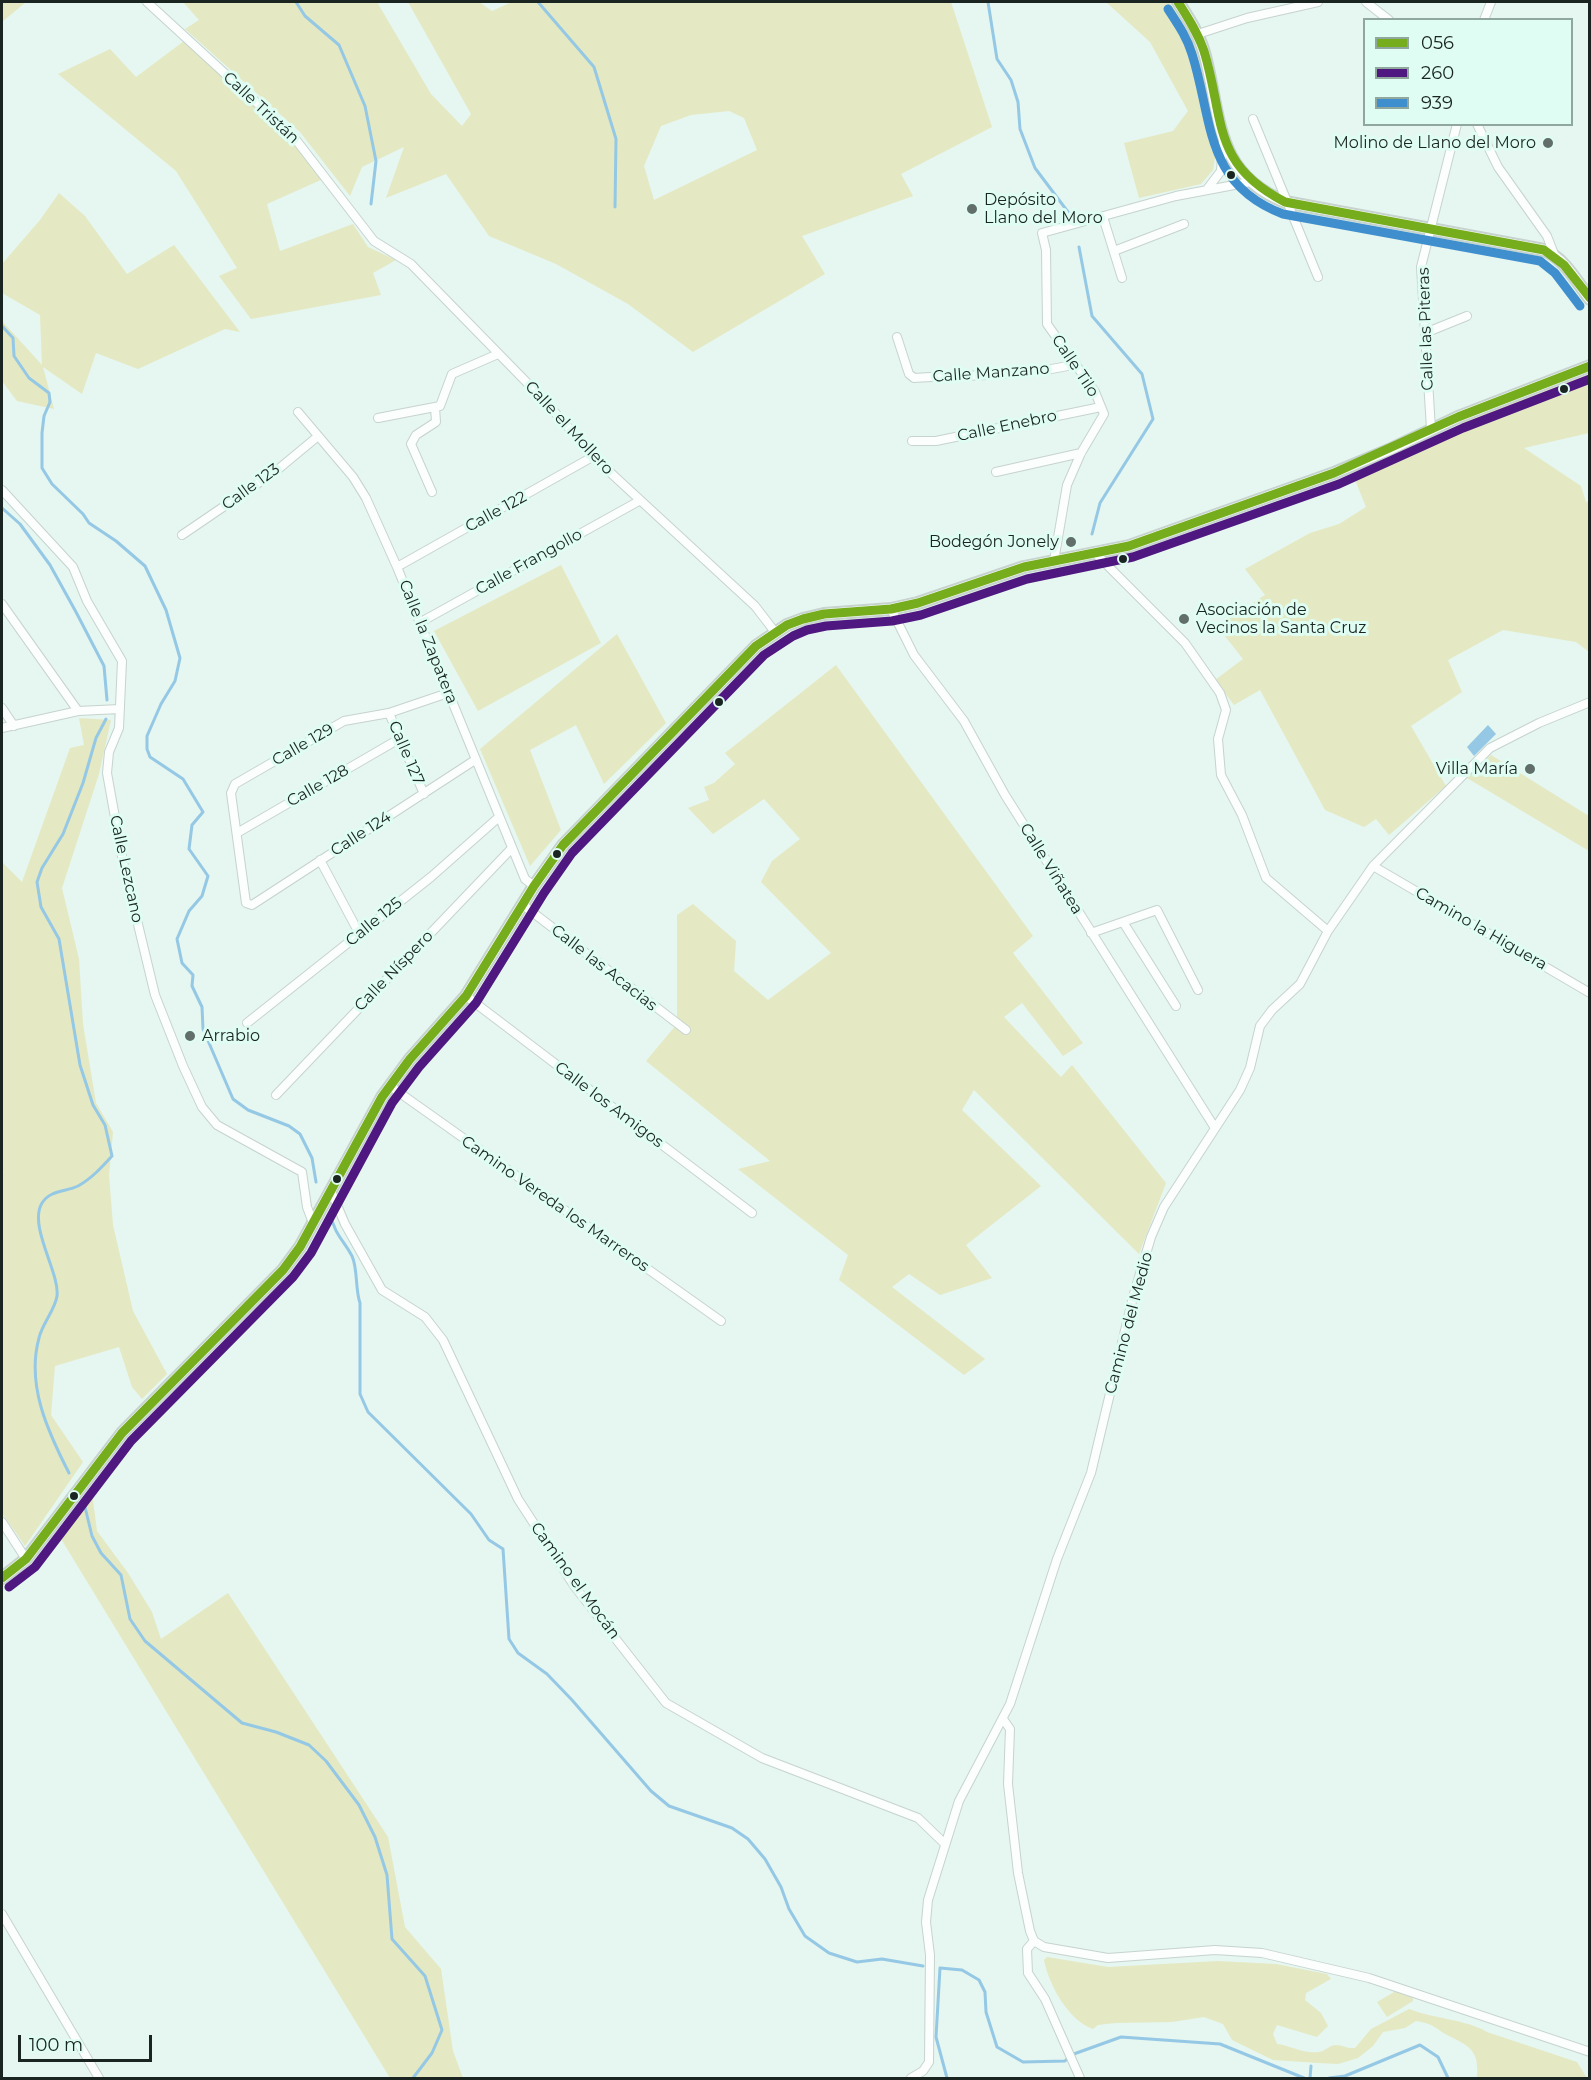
<!DOCTYPE html>
<meta charset="utf-8">
<style>
body{margin:0}
#map{position:relative;width:1591px;height:2080px;overflow:hidden;background:#e6f6f0;font-family:Montserrat,sans-serif}
canvas{display:block}
.frame{position:absolute;inset:0;border:3px solid #1a2521;pointer-events:none}
.legend{position:absolute;left:1363px;top:18px;width:210px;height:108px;box-sizing:border-box;background:#dffdf2;border:2px solid #90a79e;margin:0;padding:8px 10px;list-style:none;font-size:18px;color:#1a2521}
.legend li{display:flex;align-items:center;gap:12px;height:30px}
.legend b{width:30px;border:2px solid #90a79e}
.scale{position:absolute;left:18px;top:2035px;width:134px;height:27px;box-sizing:border-box;border:3px solid #1a2521;border-top:0;padding-left:8px;font-size:18px;line-height:21px;white-space:nowrap;color:#1a2521;-webkit-text-stroke:4px #dffdf2;paint-order:stroke}
</style>
<div id="map">
<canvas width="1591" height="2080"></canvas>
<div class="frame"></div>
<ul class="legend">
<li><b style="height:8px;background:#75ad1c"></b>056</li>
<li><b style="height:8px;background:#4f1780"></b>260</li>
<li><b style="height:8px;background:#3f8fcf"></b>939</li>
</ul>
<div class="scale">100 m</div>
</div>
<script>
const context = document.querySelector('canvas').getContext('2d');
context.lineJoin = 'round';
function paint(path, color) {
  context.fillStyle = color;
  context.fill(path, 'evenodd');
}
function trace(path, color, width, dash) {
  context.strokeStyle = color;
  context.lineWidth = width;
  context.lineCap = dash ? 'butt' : 'round';
  context.setLineDash(dash || []);
  context.stroke(path);
}
function drawText(font, color, halo, rows, align = 'center') {
  context.font = font + ' Montserrat,sans-serif';
  context.lineWidth = 6;
  context.setLineDash([]);
  context.textBaseline = 'middle';
  context.strokeStyle = halo;
  context.fillStyle = color;
  for (const [text, x, y, turn = 0] of rows) {
    context.save();
    context.translate(x, y);
    context.rotate((+turn || 0) * Math.PI / 180);
    context.textAlign = isNaN(turn) ? turn : align;
    if (halo) context.strokeText(text, 0, 0);
    context.fillText(text, 0, 0);
    context.restore();
  }
}
const green = new Path2D(`
 M2 2H26L2 22Z
 M183 2H377L431 94 462 126 471 114 408 2H479L492 11 512 2H951L992 127 901 174 913 196 802 236 825 274 693 352 628 304 556 264 489 236 446 174 386 198 404 147 362 167 350 196 300 132 185 29 199 20ZM729 111 744 118 757 150 654 200 644 166 661 126 691 115Z
 M1106 2H1169L1193 37 1211 108 1216 153 1213 170 1201 184 1139 198 1124 143 1173 131 1188 111 1150 42Z
 M184 41 287 135 323 179 267 204 280 251 353 224 368 247 396 260 373 273 381 295 251 319 219 276 237 268 176 171 58 74 110 49 136 77Z
 M59 193 85 216 127 274 174 245 240 332 225 329 138 369 96 353 82 394 43 367 54 409 17 401 2 381V321L42 365 40 315 2 293V264L40 220Z
 M1589 374V433L1524 448 1581 486 1586 502 1589 501V652L1576 642 1503 630 1448 660 1462 692 1411 726 1446 786 1389 835 1376 819 1364 827 1325 810 1260 690 1234 705 1215 680 1243 659 1217 626 1265 595 1245 569 1310 533 1339 524 1366 507 1353 475 1380 469 1465 421Z
 M561 565 601 643 478 711 434 631Z
 M617 634 666 723 604 784 576 725 530 750 561 830 530 866 480 749Z
 M836 665 1033 936 1013 953 1083 1043 1063 1056 1022 1003 1004 1017 1061 1077 1072 1065 1166 1183 1139 1254 974 1090 962 1110 1041 1186 966 1245 992 1278 940 1295 909 1274 892 1287 985 1359 964 1375 839 1280 848 1255 738 1169 770 1161 646 1061 677 1024V915L693 904 736 941 734 971 768 1000 831 953 761 882 772 861 800 839 764 799 713 834 688 808 709 800 704 787 714 783 735 764 725 753Z
 M79 718 111 720 99 774 62 888 79 959 83 1024 96 1103 113 1132 109 1175 113 1225 133 1311 167 1374 142 1399 132 1387 119 1347 55 1366 51 1415 83 1462 25 1546 2 1513V1172H4L2 1170V862L22 882 70 748 84 745Z
 M1491 755 1589 816V851L1467 778Z
 M92 1493 97 1531 128 1573 152 1612 161 1639 228 1593 388 1837 405 1927 441 1969 453 2051 463 2078H390L58 1534Z
 M1047 1957 1108 1967 1218 1961 1276 1964 1327 1974 1331 1979 1306 1993 1305 2000 1321 2013 1328 2026 1317 2037 1277 2025 1273 2034 1277 2044C1292 2046 1303 2054 1319 2052 1326 2051 1329 2045 1336 2045 1343 2045 1347 2049 1355 2048L1371 2029 1409 2009C1431 2018 1468 2020 1487 2032L1577 2062 1587 2078H1477C1479 2052 1472 2047 1449 2036 1434 2028 1435 2024 1416 2021L1405 2028 1383 2032 1373 2046 1358 2058 1338 2064 1319 2063 1273 2060 1232 2040 1223 2024 1204 2017 1172 2022 1115 2023 1098 2025 1093 2029C1068 2020 1049 1985 1044 1960Z
 M1396 1991 1413 1996V2001L1387 2017 1377 2002Z`);
const water = new Path2D(`
 M1488 725 1496 734 1474 756 1467 747Z`);
const stream = new Path2D(`
 M296 2 305 16 339 45 365 106 376 161 371 204
 M538 2 594 67 616 139 615 207
 M988 2 997 59 1011 80 1018 102 1020 129 1035 168 1068 212
 M1079 247 1092 316 1142 374 1153 419 1100 503 1092 534
 M2 326 13 338 14 356 29 378 49 393 50 402 44 416 42 433V468L52 484 83 514 89 523 116 541 145 566 166 610 180 658 175 681 161 704 147 736V749L150 757 183 779 203 812 192 825 189 849 208 876 202 896 189 911 177 939 182 963 193 975 192 986 202 1007 203 1029 233 1099 248 1110 289 1126 300 1134 312 1158 316 1182
 M2 508 20 524 50 565 76 612 104 666 107 700
 M330 1213C335 1235 342 1238 352 1256 358 1269 355 1289 360 1303V1394L368 1412 471 1514 489 1540 503 1549 509 1639 518 1653 547 1674 572 1700 651 1791 669 1806 732 1828 748 1839 765 1859 781 1887 789 1909 805 1936 829 1953 857 1962 882 1959 923 1966
 M69 1473C48 1432 26 1385 39 1338 42 1324 55 1310 57 1296 60 1273 28 1226 42 1203 50 1190 66 1192 78 1186 91 1179 102 1167 112 1156L105 1125 93 1105 80 1065 59 939 41 907 37 882 42 868 63 834 83 783 96 738 106 719
 M84 1503 92 1536 101 1553 121 1575 130 1619 145 1641 242 1723 276 1732 309 1745 326 1761 359 1805 375 1837 387 1875 392 1939 425 1976 442 2030 432 2053 413 2078
 M947 2078 936 2037 940 1968 962 1970 979 1980 985 1992 986 2012 997 2047 1023 2062 1065 2061 1071 2055 1121 2037 1220 2044 1304 2078
 M1310 2078 1311 2066
 M1329 2078 1345 2076 1420 2045 1438 2057 1448 2078`);
const minor = new Path2D(`
 M147 2 293 136 374 241 411 264 542 398 600 463 755 606 775 632
 M1366 2 1389 20
 M1484 20 1491 2
 M1198 34 1247 18 1318 2
 M1253 119 1318 277
 M1477 124 1498 167 1547 236 1554 254
 M1208 188 1221 171 1223 143
 M1103 217 1122 278
 M1114 251 1184 224
 M1425 333 1467 316
 M897 337 909 374 914 378C968 375 1024 377 1076 364
 M298 412 353 477 366 498 397 567 525 879 534 886
 M378 418 440 406 452 374 498 354
 M1431 429 1421 267 1457 124
 M912 441H936L1101 407
 M996 472 1081 453
 M2 490 73 567 87 601 122 661 119 728 109 752 107 773 123 862 155 995 183 1066 202 1107 217 1125 302 1172 307 1207 313 1223
 M432 492 411 444 416 435 436 422 435 407
 M182 535 276 471 317 437
 M1096 554 1185 643 1220 693 1226 710 1218 739 1221 775 1242 815 1266 878 1328 931
 M1054 561 1067 485 1081 453 1104 414 1095 392 1047 324 1046 250 1042 233 1176 196 1250 182
 M397 567 594 456
 M2 604 78 711
 M891 609 914 655 964 721 1005 795 1215 1128
 M419 623 639 501
 M448 693 389 713 344 721 235 784 231 793 246 903 252 905 475 760
 M2 708 14 726
 M389 713 424 794
 M2 728 78 711 120 709
 M237 833 399 739
 M320 860 359 933
 M1373 866 1590 993
 M523 905 686 1030
 M1123 922 1176 1006
 M1091 933 1157 910 1198 990
 M466 996 752 1213
 M247 1023 431 877 499 817
 M390 1086 721 1321
 M276 1095 512 848
 M331 1191 345 1224 382 1290 425 1317 443 1340 518 1499 575 1587 666 1703 762 1758 918 1818 945 1844
 M2 1522 26 1559
 M1003 1719 1010 1729 1008 1784 1018 1873 1030 1931 1034 1941 1044 1947 1108 1958 1215 1950 1262 1953 1369 1978 1590 2052
 M2 1914 99 2078
 M1034 1941 1027 1949 1028 1973 1045 1999 1080 2078
 M911 2078 923 2071 929 2062 930 1955 926 1922 928 1900 959 1801 1010 1704 1057 1559 1091 1473 1133 1297 1151 1237 1164 1207 1240 1090 1250 1068 1260 1026 1272 1010 1300 984 1328 931 1373 866 1490 748 1539 723 1590 702`);
const secondary = new Path2D(`
 M1178 2C1189 19 1200 36 1205 56 1221 118 1215 174 1285 202L1544 250C1565 259 1576 281 1590 299
 M2 1578 26 1559 122 1433 283 1270 300 1247 382 1097 410 1059 466 996 534 886 563 845 756 646 787 625 803 619 824 614 891 609 918 603 1024 567 1129 546 1334 473 1389 450 1458 417 1590 366`);
const bus1 = new Path2D(`
 M1178 2C1188 18 1198 33 1204 51 1225 120 1211 164 1285 202L1544 250 1564 265 1590 298
 M2 1578 26 1559 122 1433 283 1270 300 1247 382 1097 410 1059 466 996 534 886 563 845 756 646 787 625 803 619 824 614 891 609 918 603 1024 567 1129 546 1334 473 1458 417 1590 366`);
const bus2 = new Path2D(`
 M9 1587 35 1567 131 1441 293 1277 311 1253 392 1103 419 1067 476 1003 544 893 572 853 764 655 793 636 807 630 826 626 892 621 921 615 1027 579 1133 557 1339 484 1463 428 1590 379`);
const bus3 = new Path2D(`
 M1168 9C1177 23 1187 37 1192 54 1213 120 1204 184 1283 214L1540 261 1555 273 1580 306`);
const markers = [
 [1548,143,6,"#616e69"],
 [1231,175,5,"#1a2521"],
 [972,209,6,"#616e69"],
 [1564,389,5,"#1a2521"],
 [1071,542,6,"#616e69"],
 [1123,559,5,"#1a2521"],
 [1184,619,6,"#616e69"],
 [719,702,5,"#1a2521"],
 [1530,769,6,"#616e69"],
 [557,854,5,"#1a2521"],
 [190,1036,6,"#616e69"],
 [337,1179,5,"#1a2521"],
 [74,1496,5,"#1a2521"]
];
const streetNames = [
 ["Calle Tristán",261,108,43],
 ["Calle las Piteras",1426,329,-92],
 ["Calle Tilo",1075,366,56],
 ["Calle Manzano",991,373,-4],
 ["Calle Enebro",1007,426,-12],
 ["Calle el Mollero",569,428,47],
 ["Calle 123",251,487,-36],
 ["Calle 122",496,512,-29],
 ["Calle Frangollo",529,562,-29],
 ["Calle la Zapatera",428,642,68],
 ["Calle 129",303,745,-30],
 ["Calle 127",406,753,67],
 ["Calle 128",318,786,-30],
 ["Calle 124",361,834,-33],
 ["Calle Lezcano",126,869,78],
 ["Calle Viñatea",1051,869,58],
 ["Calle 125",374,922,-39],
 ["Camino la Higuera",1481,929,30],
 ["Calle las Acacias",604,968,38],
 ["Calle Níspero",394,971,-46],
 ["Calle los Amigos",609,1105,37],
 ["Camino Vereda los Marreros",555,1204,35],
 ["Camino del Medio",1129,1323,-75],
 ["Camino el Mocán",575,1581,54]
];
const poiNames = [
 ["Molino de Llano del Moro",1536,143],
 ["Depósito",984,200,"left"],
 ["Llano del Moro",984,218,"left"],
 ["Bodegón Jonely",1059,542],
 ["Asociación de",1196,610,"left"],
 ["Vecinos la Santa Cruz",1196,628,"left"],
 ["Villa María",1518,769],
 ["Arrabio",202,1036,"left"]
];
paint(green, '#e4e9c3');
paint(water, '#94c8e5');
trace(stream, '#94c8e5', 3);
trace(minor, '#c6d3ce', 10);
trace(secondary, '#c6d3ce', 14);
trace(minor, '#fbfefd', 8);
trace(secondary, '#fbfefd', 10);
trace(bus1, '#75ad1c', 9);
trace(bus2, '#4f1780', 9);
trace(bus3, '#3f8fcf', 9);
for (const [x, y, r, color] of markers) {
  const dot = new Path2D();
  dot.arc(x, y, r, 0, 2 * Math.PI);
  context.fillStyle = color;
  context.fill(dot);
  trace(dot, '#dffdf2', 2);
}
drawText('16px', '#1a2521', '#dffdf2', streetNames);
drawText('16px', '#1a2521', '#dffdf2', poiNames, 'right');
</script>
